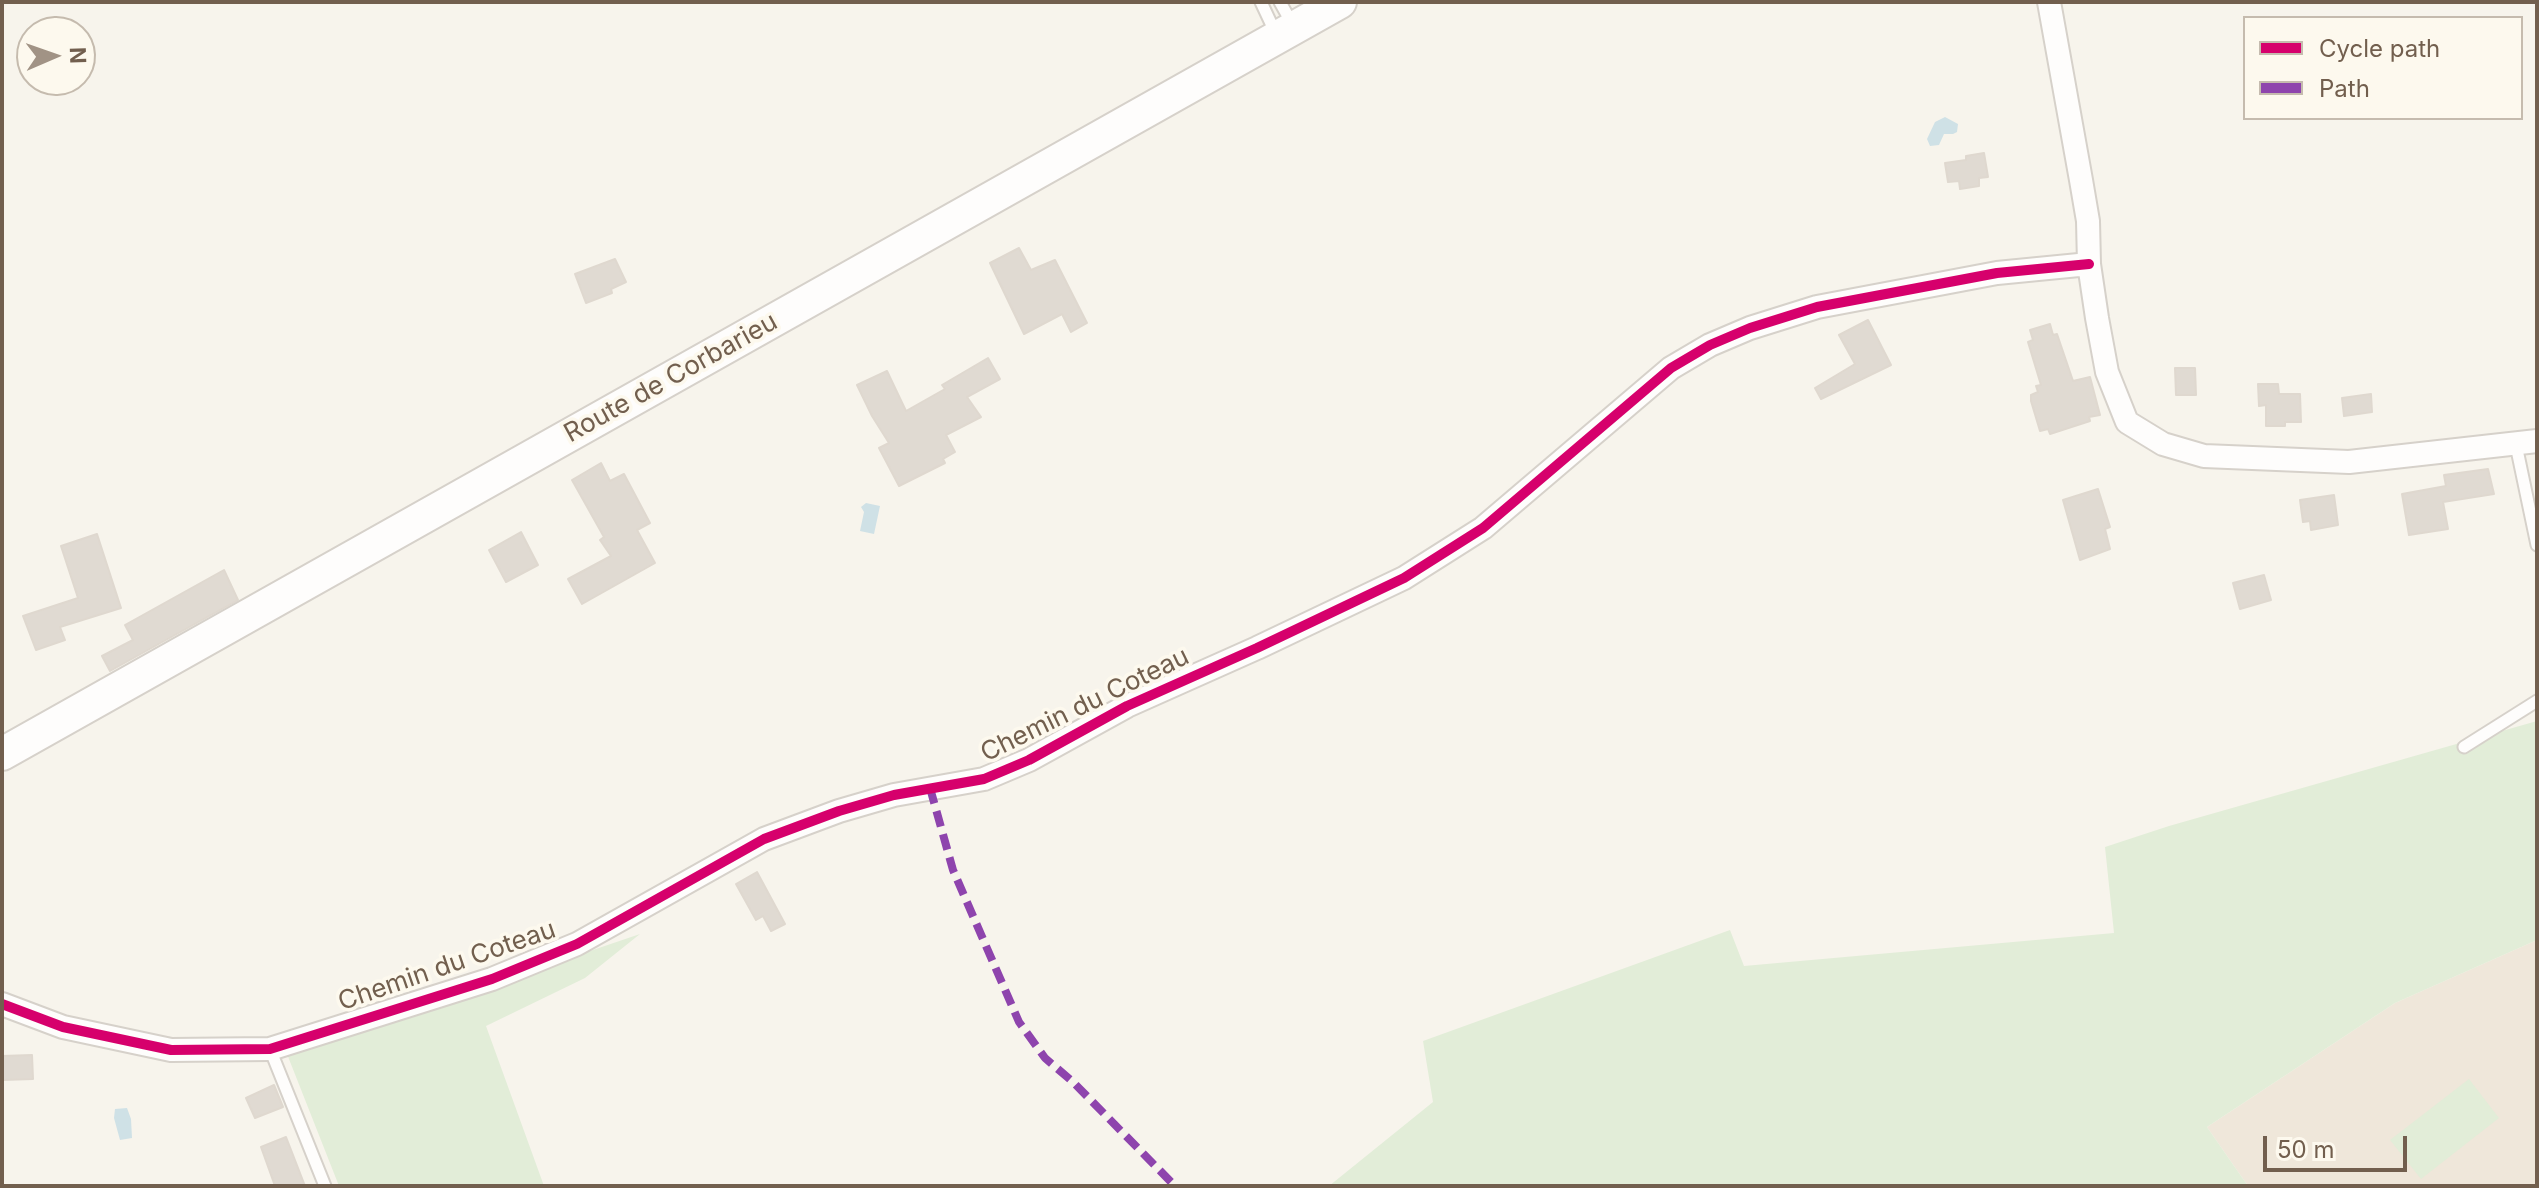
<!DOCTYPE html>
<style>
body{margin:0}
#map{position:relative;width:2539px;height:1188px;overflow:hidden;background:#f7f4ec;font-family:Inter,sans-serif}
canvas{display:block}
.frame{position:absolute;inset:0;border:4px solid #725f4e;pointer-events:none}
.legend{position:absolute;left:2243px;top:16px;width:280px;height:104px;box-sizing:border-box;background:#fdf9ee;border:2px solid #c5bbae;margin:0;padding:10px 14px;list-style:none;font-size:24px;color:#725f4e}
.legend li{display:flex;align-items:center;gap:16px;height:40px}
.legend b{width:40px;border:2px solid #c5bbae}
.north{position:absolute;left:16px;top:16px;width:80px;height:80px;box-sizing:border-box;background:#fdf9ee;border:2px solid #c5bbae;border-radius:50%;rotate:88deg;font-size:22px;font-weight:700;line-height:32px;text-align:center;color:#725f4e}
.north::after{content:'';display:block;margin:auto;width:28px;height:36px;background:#a19385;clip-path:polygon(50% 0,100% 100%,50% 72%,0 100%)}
.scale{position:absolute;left:2263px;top:1136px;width:144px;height:36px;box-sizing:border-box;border:4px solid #725f4e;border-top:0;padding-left:10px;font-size:24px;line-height:28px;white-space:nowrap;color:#725f4e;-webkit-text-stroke:6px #fdf9ee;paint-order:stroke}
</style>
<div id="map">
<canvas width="2539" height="1188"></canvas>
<div class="frame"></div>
<ul class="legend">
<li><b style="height:10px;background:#d6006c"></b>Cycle path</li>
<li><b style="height:10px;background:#8e44ad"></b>Path</li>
</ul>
<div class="north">N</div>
<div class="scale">50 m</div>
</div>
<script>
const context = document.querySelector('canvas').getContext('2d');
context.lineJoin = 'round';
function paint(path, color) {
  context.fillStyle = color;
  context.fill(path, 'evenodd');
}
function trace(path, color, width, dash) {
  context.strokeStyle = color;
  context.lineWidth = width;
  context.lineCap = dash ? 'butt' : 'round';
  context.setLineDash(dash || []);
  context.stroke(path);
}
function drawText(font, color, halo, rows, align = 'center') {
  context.font = font + ' Inter,sans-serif';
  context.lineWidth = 7;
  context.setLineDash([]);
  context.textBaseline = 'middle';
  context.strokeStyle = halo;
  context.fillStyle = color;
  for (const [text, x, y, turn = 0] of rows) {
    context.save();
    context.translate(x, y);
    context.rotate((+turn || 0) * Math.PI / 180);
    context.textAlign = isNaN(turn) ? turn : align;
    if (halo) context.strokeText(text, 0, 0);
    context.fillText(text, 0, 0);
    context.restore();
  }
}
const residential = new Path2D(`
 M2537 940V1186H2248L2207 1127 2395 1003Z`);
const green = new Path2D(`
 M2537 721V940L2395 1003 2207 1127 2248 1186H1329L1433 1102 1423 1041 1730 930 1744 966 2114 933 2105 847 2169 826Z
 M640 934 585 978 486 1026 544 1186H339L287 1054Z
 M2469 1079 2499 1118 2421 1179 2390 1140Z`);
const water = new Path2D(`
 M1945 117 1958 124 1957 132 1953 134H1944L1939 145 1930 146 1927 139 1935 122Z
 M866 503 880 506 874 534 860 531 864 512 861 507Z
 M127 1108 131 1119 132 1138 120 1140 114 1118 115 1109Z`);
const building = new Path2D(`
 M1984 153 1988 177 1979 178V186L1960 189 1959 181 1948 182 1945 163 1966 160V156Z
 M1019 248 1031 270 1055 260 1087 323 1071 332 1062 314 1024 334 990 263Z
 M615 259 626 282 611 289 612 293 586 303 575 274Z
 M1868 320 1891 365 1821 399 1815 388 1855 364 1839 335Z
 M2050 324 2053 335 2057 334 2073 381 2090 377 2100 415 2089 417 2090 421 2050 434 2048 429 2040 431 2031 401V395L2038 392 2036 386 2041 385 2028 342 2033 340 2030 330Z
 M988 358 1000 379 967 397 981 417 946 435 955 452 943 459 945 463 899 486 879 448 889 443 872 416 857 385 887 371 906 411 945 389 942 385Z
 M2175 368H2195L2196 395H2176Z
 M2258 384H2278L2279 394H2300L2301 422H2285V426H2266V405L2259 406Z
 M2371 394 2372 412 2344 416 2342 398Z
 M601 463 610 481 624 474 650 523 637 530 655 563 582 604 568 579 611 556 600 540 604 537 572 480Z
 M2488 469 2494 494 2443 502 2448 529 2409 535 2402 494 2446 486 2444 475Z
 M2098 489 2110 527 2105 529 2110 549 2080 560 2063 500Z
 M2334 495 2338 525 2311 530 2310 521 2303 522 2300 500Z
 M521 532 538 565 506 582 489 550Z
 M97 534 121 608 60 627 65 640 36 650 23 616 78 598 61 546Z
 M224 570 238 600 110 671 102 656 133 640 125 625Z
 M2264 575 2271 600 2240 609 2233 583Z
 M757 872 785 924 771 931 763 916 756 920 736 884Z
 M32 1055 33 1079 2 1080V1056Z
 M274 1085 283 1107 255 1118 246 1098Z
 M286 1137 305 1186H275L261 1147Z`);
const lane = new Path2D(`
 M1261 2 1276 34
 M1280 2 1294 27
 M2516 445 2537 545
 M2464 747 2537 701
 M270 1049 325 1186`);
const street = new Path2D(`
 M2049 2 2081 180 2088 221 2089 264 2097 318 2107 372 2127 422 2163 444 2204 456 2349 462 2537 441
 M2 1004 63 1027 171 1050 270 1049 492 979 577 944 764 839 839 811 894 795 984 779 1029 760 1127 706 1257 648 1404 578 1483 528 1671 368 1710 345 1750 328 1817 307 1997 273 2089 264`);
const secondary = new Path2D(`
 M2 754 1340 2`);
const quiet = new Path2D(`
 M930 788 953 870 1019 1022 1045 1058 1073 1082 1175 1186`);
const cycleway = new Path2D(`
 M2 1004 63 1027 171 1050 270 1049 492 979 577 944 764 839 839 811 894 795 984 779 1029 760 1127 706 1257 648 1404 578 1483 528 1671 368 1710 345 1750 328 1817 307 1997 273 2089 264`);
const streetNames = [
 ["Route de Corbarieu",671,378,-29],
 ["Chemin du Coteau",1085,705,-26],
 ["Chemin du Coteau",447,966,-19]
];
paint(residential, '#efe7da');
paint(green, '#e2edd8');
paint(water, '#cfe1e6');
paint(building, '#e0dad2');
trace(building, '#dfd8cf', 2);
trace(lane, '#d6d1ca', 15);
trace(street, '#d6d1ca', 26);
trace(secondary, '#d6d1ca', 36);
trace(lane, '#fefdfc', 11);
trace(street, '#fefdfc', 22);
trace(secondary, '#fefdfc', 32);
trace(quiet, '#8e44ad', 8, [16, 8]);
trace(cycleway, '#d6006c', 10);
drawText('26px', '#725f4e', '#fdf9ee', streetNames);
</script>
